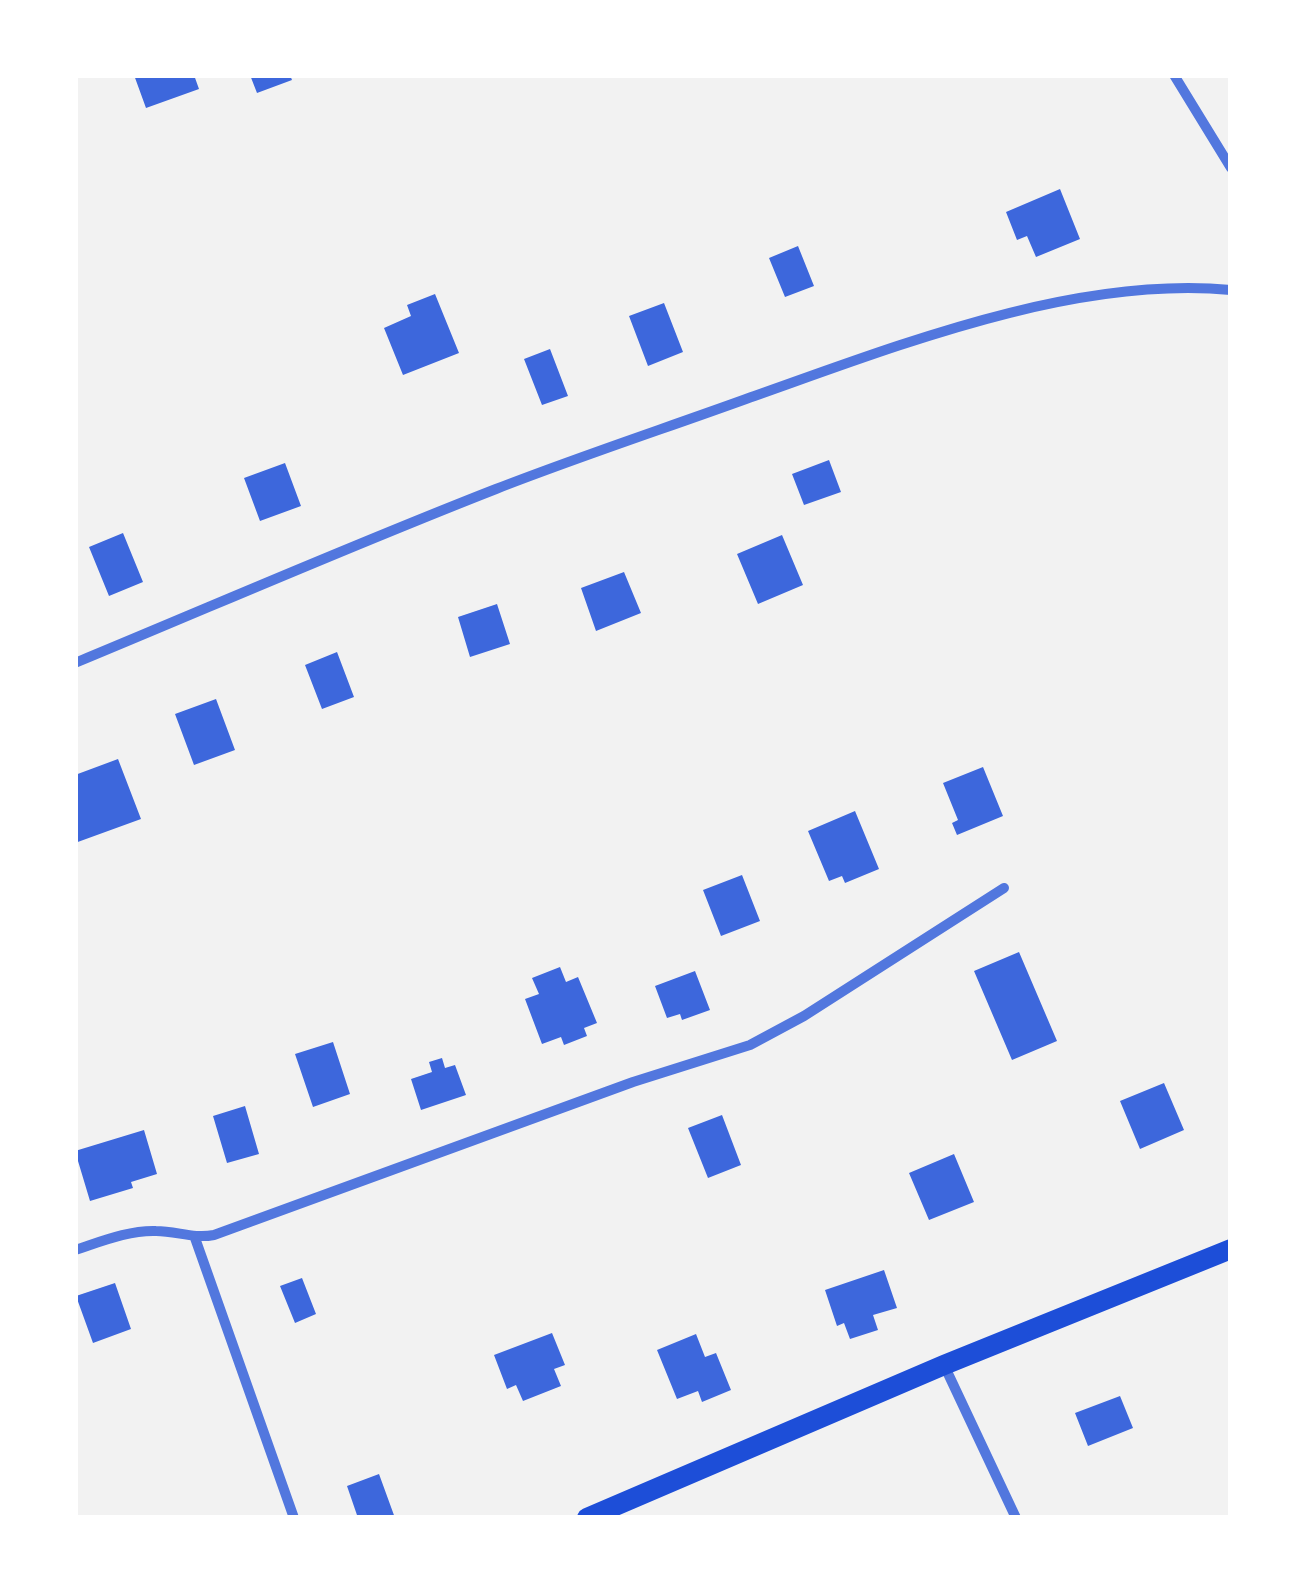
<!DOCTYPE html>
<style>
body{margin:0}
#map{position:relative;width:1306px;height:1593px;overflow:hidden;background:#f2f2f2;font-family:Inter,sans-serif}
canvas{display:block}
.frame{position:absolute;inset:0;border:78px solid #fff;pointer-events:none}
</style>
<div id="map">
<canvas width="1306" height="1593"></canvas>
<div class="frame"></div>
</div>
<script>
const context = document.querySelector('canvas').getContext('2d');
context.lineJoin = 'round';
function paint(path, color) {
  context.fillStyle = color;
  context.fill(path, 'evenodd');
}
function trace(path, color, width, dash) {
  context.strokeStyle = color;
  context.lineWidth = width;
  context.lineCap = dash ? 'butt' : 'round';
  context.setLineDash(dash || []);
  context.stroke(path);
}
const building = new Path2D(`
 M134 75H194L199 89 146 108Z
 M250 75H290L292 80 257 93Z
 M1060 189 1080 239 1036 257 1027 236 1017 240 1006 212Z
 M798 246 814 286 785 297 769 258Z
 M435 294 459 353 403 375 384 328 411 316 407 305Z
 M664 303 683 352 648 366 629 316Z
 M550 349 568 396 542 405 524 359Z
 M829 460 841 492 804 505 792 474Z
 M285 463 301 506 260 521 244 478Z
 M123 533 143 582 109 596 89 547Z
 M782 535 803 585 758 604 737 554Z
 M624 572 641 613 596 631 581 588Z
 M497 604 510 644 470 657 458 617Z
 M337 652 354 697 322 709 305 665Z
 M216 699 235 750 194 765 175 714Z
 M118 759 141 819 75 843V775Z
 M983 767 1003 816 957 835 952 823 958 820 943 783Z
 M855 811 879 869 845 883 842 876 829 881 808 831Z
 M742 875 760 921 721 936 703 890Z
 M1019 952 1057 1041 1012 1060 974 971Z
 M560 967 566 982 578 977 597 1023 584 1028 587 1036 564 1045 561 1037 542 1044 525 999 539 994 532 978Z
 M695 971 710 1010 682 1020 680 1014 667 1018 655 986Z
 M333 1042 350 1094 313 1107 295 1054Z
 M442 1058 445 1068 455 1065 466 1095 421 1110 411 1079 432 1072 429 1062Z
 M1164 1083 1184 1130 1140 1149 1120 1101Z
 M245 1106 259 1154 227 1163 213 1116Z
 M722 1115 741 1165 708 1178 688 1128Z
 M144 1130 157 1174 131 1182 133 1188 90 1201 75 1151Z
 M954 1154 974 1202 929 1220 909 1173Z
 M884 1270 897 1308 873 1315 878 1330 850 1339 844 1323 837 1326 825 1290Z
 M302 1278 316 1314 295 1323 280 1286Z
 M115 1283 131 1329 93 1343 76 1296Z
 M552 1333 565 1365 554 1369 561 1386 523 1401 516 1385 507 1389 494 1355Z
 M696 1334 705 1357 716 1353 731 1390 702 1402 698 1391 677 1399 657 1350Z
 M1120 1396 1133 1428 1088 1446 1075 1413Z
 M379 1474 395 1518H358L347 1486Z`);
const minor = new Path2D(`
 M1174 75 1231 168
 M75 663C215 605 355 544 496 489 578 457 663 429 746 399 894 347 1073 275 1231 290
 M195 1238 294 1518
 M75 1250C100 1242 129 1230 156 1231 177 1231 193 1239 214 1235L633 1082 750 1045 804 1016 1004 888
 M944 1365 1016 1518`);
const secondary = new Path2D(`
 M587 1518 944 1365 1231 1249`);
paint(building, '#3d67dc');
trace(minor, '#5277de', 10);
trace(secondary, '#1d4ed8', 20);
</script>
